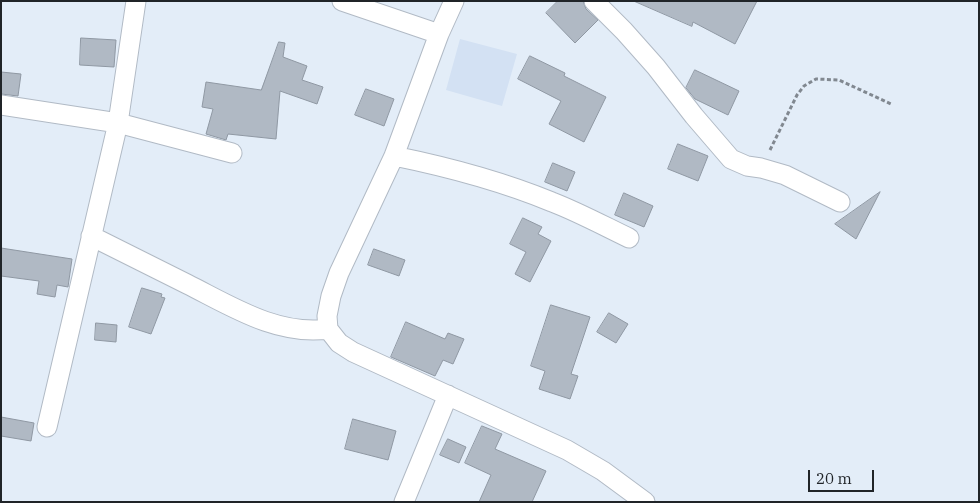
<!DOCTYPE html>
<style>
body{margin:0}
#map{position:relative;width:980px;height:503px;overflow:hidden;background:#e3edf8;font-family:"IBM Plex Serif",serif}
canvas{display:block}
.frame{position:absolute;inset:0;border:2px solid #202428;pointer-events:none}
.scale{position:absolute;left:808px;top:470px;width:66px;height:22px;box-sizing:border-box;border:2px solid #202428;border-top:0;padding-left:6px;font-size:15px;line-height:18px;white-space:nowrap;color:#202428;-webkit-text-stroke:4px #e3edf8;paint-order:stroke}
</style>
<div id="map">
<canvas width="980" height="503"></canvas>
<div class="frame"></div>
<div class="scale">20 m</div>
</div>
<script>
const context = document.querySelector('canvas').getContext('2d');
context.lineJoin = 'round';
function paint(path, color) {
  context.fillStyle = color;
  context.fill(path, 'evenodd');
}
function trace(path, color, width, dash) {
  context.strokeStyle = color;
  context.lineWidth = width;
  context.lineCap = dash ? 'butt' : 'round';
  context.setLineDash(dash || []);
  context.stroke(path);
}
const built = new Path2D(`
 M460 39 517 54 502 106 446 90Z`);
const building = new Path2D(`
 M558 1H583L586 9 598 20 575 43 546 13Z
 M634 1H757L735 44 693 22 692 26Z
 M81 38 116 40 114 67 80 65Z
 M279 42 285 43 283 57 307 66 302 80 323 87 317 104 280 91 276 139 228 134 226 140 206 134 213 109 202 107 206 82 261 90Z
 M530 56 565 73 564 76 606 97 584 142 549 124 561 101 518 79Z
 M695 70 739 91 728 115 695 99 686 88Z
 M1 72 21 74 18 96 1 94Z
 M366 89 394 99 384 126 355 115Z
 M678 144 708 156 698 181 668 169Z
 M553 163 575 172 567 191 545 182Z
 M880 192 856 239 835 224Z
 M624 193 653 206 644 227 615 215Z
 M523 218 542 227 538 234 551 241 530 282 515 274 526 252 510 244Z
 M1 248 72 259 68 287 57 285 55 297 37 294 39 281 1 276Z
 M374 249 405 260 399 276 368 265Z
 M142 288 162 294 161 297 165 298 151 334 129 327Z
 M551 305 590 317 571 374 578 376 570 399 539 389 545 371 531 366Z
 M609 313 628 324 616 343 597 332Z
 M406 322 445 339 448 333 464 339 453 364 443 360 435 376 391 357Z
 M96 323 117 325 116 342 95 340Z
 M1 417 34 423 31 441 1 436Z
 M353 419 396 431 388 460 345 449Z
 M482 426 502 434 495 449 546 471 532 502H479L491 475 465 463Z
 M448 439 466 447 459 463 440 455Z`);
const path = new Path2D(`
 M770 150 797 95 804 86 816 79 839 80 891 104`);
const minor = new Path2D(`
 M342 1 439 34
 M454 1 439 34 394 156 339 273 331 296 327 316 328 329 339 343 353 352 567 450 603 471 645 502
 M594 1 624 31 656 67 694 116 731 159 747 166 761 168 785 175 840 202
 M1 105 118 123 232 153
 M394 156C448 167 501 181 552 202 578 212 604 226 629 238
 M91 236C123 252 155 268 187 284 231 306 277 336 328 329
 M47 427 118 123 136 1
 M404 502 448 395`);
paint(built, '#d3e1f3');
paint(building, '#b0b9c4');
trace(building, '#8f98a3', 1);
trace(minor, '#b1bac5', 21);
trace(path, '#818890', 3, [4, 2.5]);
trace(minor, '#fff', 19);
</script>
